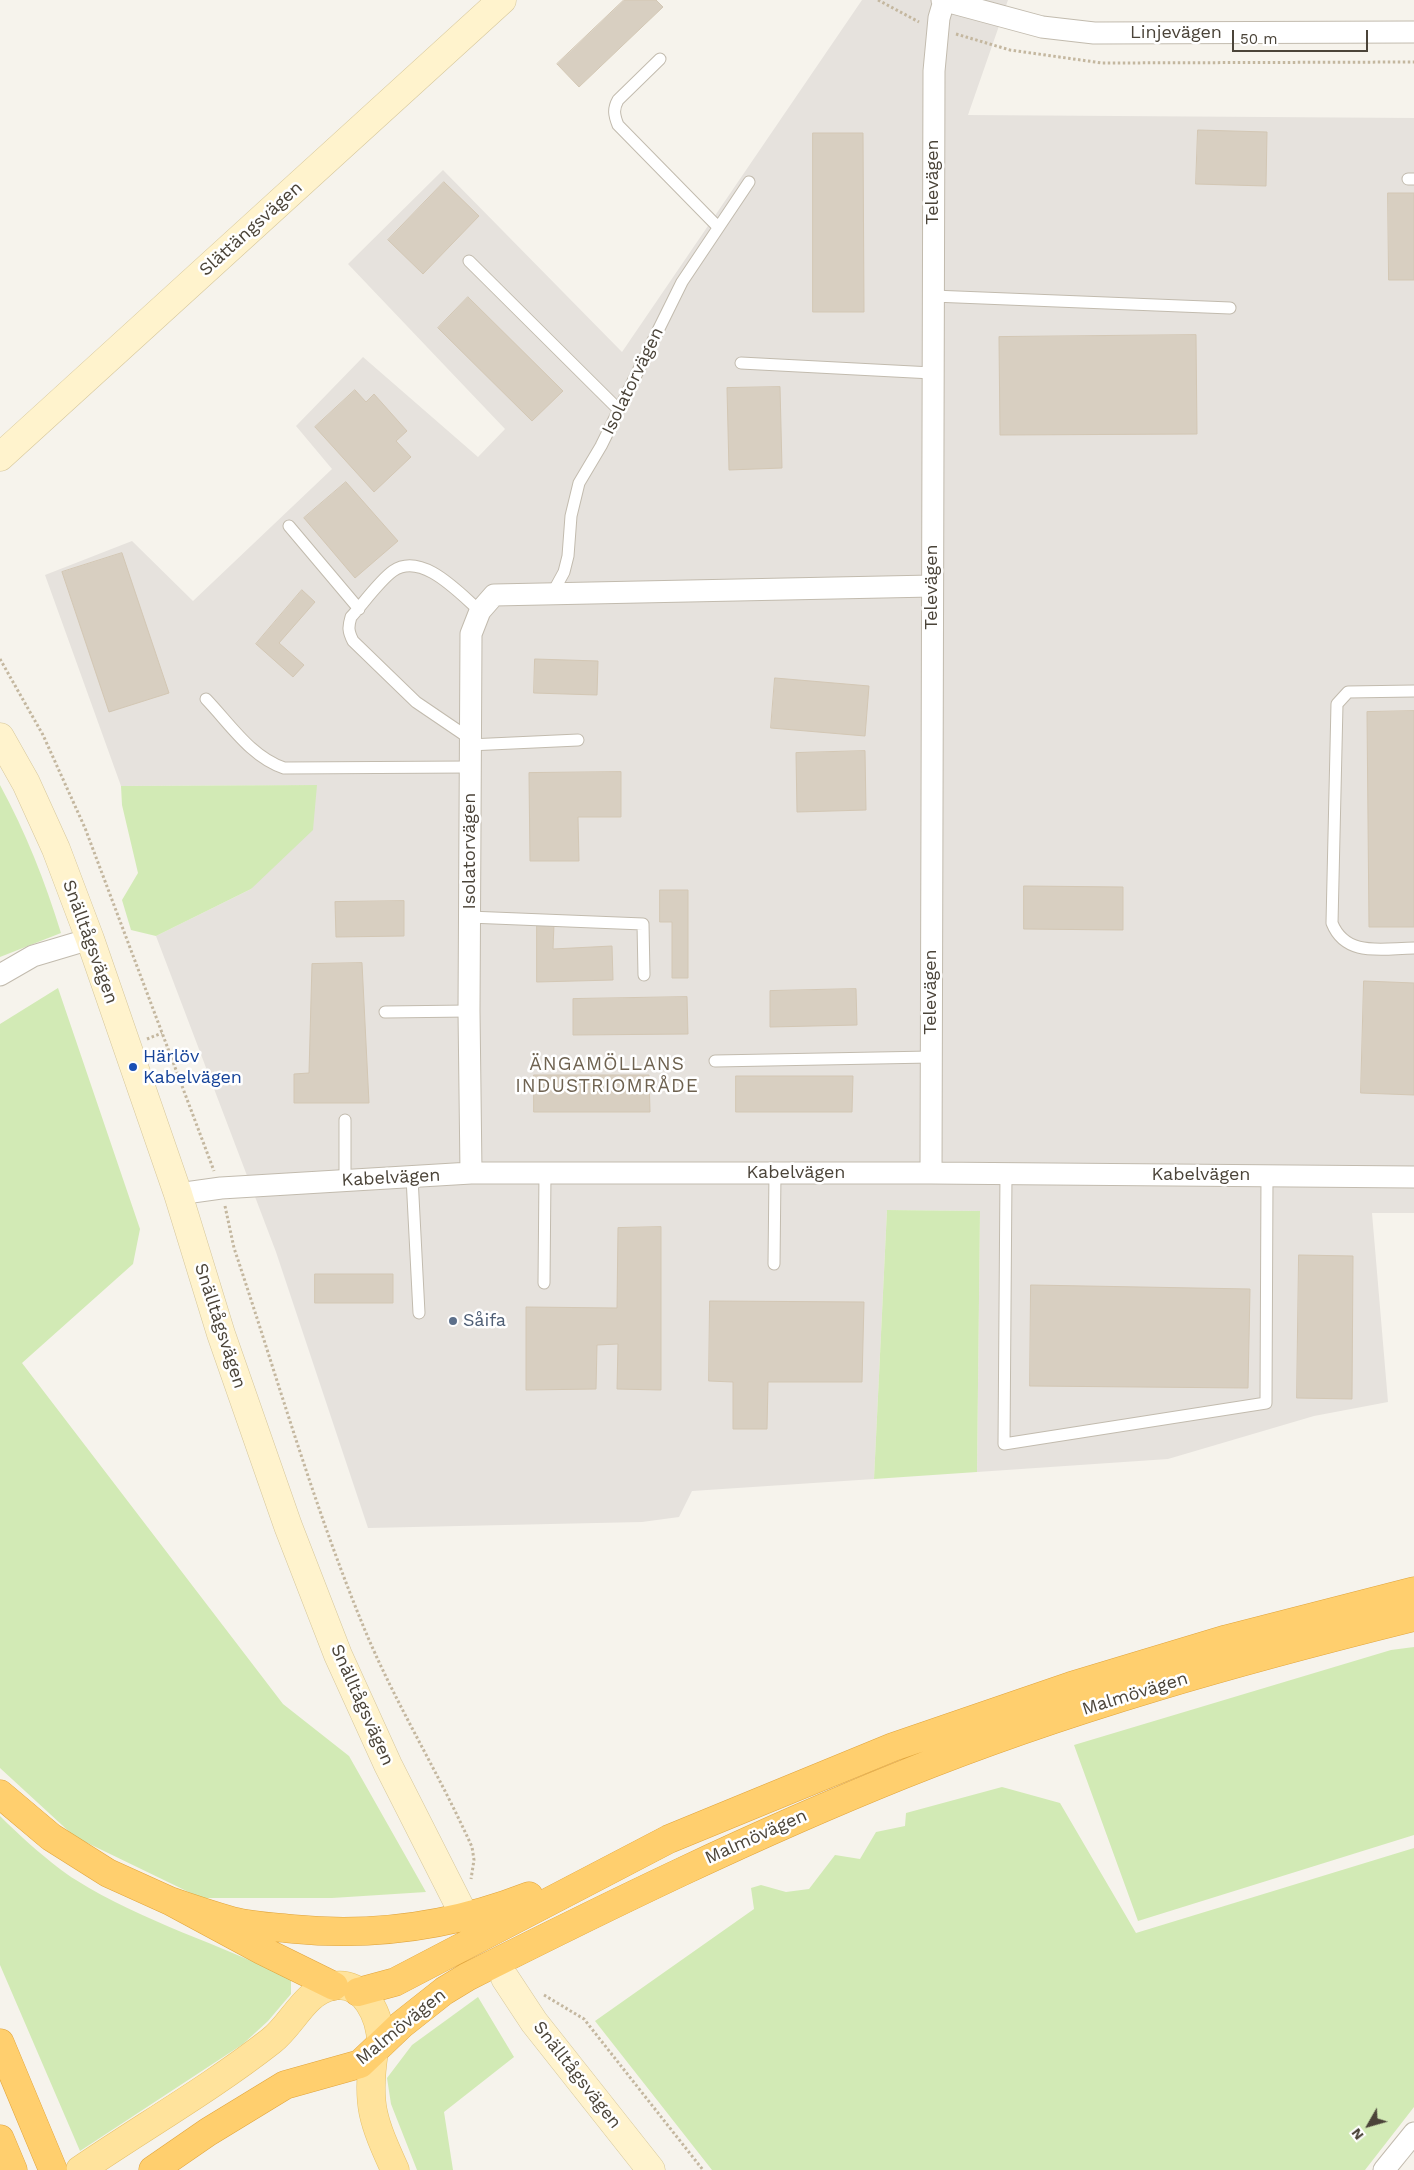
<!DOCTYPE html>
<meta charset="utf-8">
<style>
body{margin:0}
#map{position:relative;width:1414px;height:2170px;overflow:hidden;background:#f6f3ec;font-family:"Work Sans",sans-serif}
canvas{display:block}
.north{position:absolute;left:1344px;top:2100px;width:50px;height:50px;-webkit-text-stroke:4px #fff;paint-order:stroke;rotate:232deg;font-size:14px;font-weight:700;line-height:20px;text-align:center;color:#4b4439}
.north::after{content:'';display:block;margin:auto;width:18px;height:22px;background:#4b4439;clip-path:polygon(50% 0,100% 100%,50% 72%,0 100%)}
.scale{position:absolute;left:1232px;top:30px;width:136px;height:22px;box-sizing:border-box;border:2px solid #4b4439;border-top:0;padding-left:6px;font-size:15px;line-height:18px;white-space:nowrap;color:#4b4439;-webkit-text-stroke:4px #fff;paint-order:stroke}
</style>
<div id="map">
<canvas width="1414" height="2170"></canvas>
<div class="north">N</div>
<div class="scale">50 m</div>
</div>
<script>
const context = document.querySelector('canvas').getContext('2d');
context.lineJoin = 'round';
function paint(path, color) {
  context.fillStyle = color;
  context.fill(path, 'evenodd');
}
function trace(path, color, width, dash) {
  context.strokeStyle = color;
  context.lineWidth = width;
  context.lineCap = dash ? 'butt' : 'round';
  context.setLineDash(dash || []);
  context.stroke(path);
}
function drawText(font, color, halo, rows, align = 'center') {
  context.font = font + ' "Work Sans",sans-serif';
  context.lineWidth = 5;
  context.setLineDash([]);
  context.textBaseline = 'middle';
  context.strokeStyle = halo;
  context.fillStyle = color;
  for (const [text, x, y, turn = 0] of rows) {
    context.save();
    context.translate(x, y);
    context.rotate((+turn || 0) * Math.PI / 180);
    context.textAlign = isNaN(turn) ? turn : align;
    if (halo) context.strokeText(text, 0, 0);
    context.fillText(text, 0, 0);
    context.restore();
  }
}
const industrial = new Path2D(`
 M862 0H1008L968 115 1414 118V1213H1372L1388 1402 1314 1416 1168 1459 977 1472 980 1211 887 1210 874 1479 692 1491 679 1517 642 1522 368 1528 276 1252 156 936 251 889 317 785 121 786 45 575 132 541 193 601 332 469 296 426 363 357 478 457 505 429 348 264 443 170 622 352Z`);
const green = new Path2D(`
 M0 785C26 833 45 881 61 933L0 957Z
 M317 785 313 830 251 889 156 936 131 930 122 900 138 873 122 805 121 786Z
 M58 988 140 1229 133 1264 22 1363 283 1704 349 1756 426 1892 332 1898H201L75 1837 0 1768V1024Z
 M887 1210 980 1211 977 1472 874 1479Z
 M1414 1647V1835L1138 1921 1074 1745 1391 1650Z
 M1002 1787 1060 1803 1136 1933 1414 1848V2107L1365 2170H712L595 2021 754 1909 751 1888 761 1885 786 1892 809 1889 835 1855 860 1859 876 1832 905 1826 906 1813Z
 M0 1816C19 1835 53 1866 76 1880 143 1922 220 1944 291 1979V1994L268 2021 243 2044 80 2151 0 1965Z
 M478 1997 514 2057 444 2112 453 2170H417L391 2104 387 2078 412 2045Z`);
const building = new Path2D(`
 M624 0H656L663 7 579 87 557 64Z
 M1198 130 1267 132 1266 186 1196 184Z
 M813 133H863L864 312H813Z
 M444 182 479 216 423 274 388 240Z
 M1388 193H1414V280H1389Z
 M468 297 563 391 532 421 438 328Z
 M1196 335 1197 434 1000 435 999 337Z
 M780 387 782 468 729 470 727 388Z
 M355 390 366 402 374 394 407 431 396 441 411 457 374 492 315 427Z
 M346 482 398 541 355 578 304 518Z
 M122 553 169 693 109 712 62 572Z
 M302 590 315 602 279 643 304 665 293 677 256 644Z
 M535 659 598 661 597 695 534 693Z
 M775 678 869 686 865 736 771 728Z
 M1414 711V927H1369L1367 712Z
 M865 751 866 810 797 812 796 753Z
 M621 772V817H578L579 861H530L529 773Z
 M1024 886 1123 887V930L1024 929Z
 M660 890H688V978H672V922H660Z
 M404 901V936L336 937 335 902Z
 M537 924H554L553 949 612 946 613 980 537 982Z
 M362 963 369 1103H294V1074L309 1073 312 964Z
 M1364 981 1414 983V1095L1361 1093Z
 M856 989 857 1025 770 1027V991Z
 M687 997 688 1034 573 1035V999Z
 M534 1075H649L650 1112H534Z
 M736 1076H853L852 1112H736Z
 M661 1227V1390L617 1389 618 1344 597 1345 596 1389 526 1390V1307L617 1308 618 1228Z
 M1299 1255 1353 1256 1352 1399 1297 1398Z
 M315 1274H393V1303H315Z
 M1031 1285 1250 1289 1248 1388 1030 1386Z
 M710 1301 864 1302 862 1382H768L767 1429H733V1382L709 1381Z`);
const path = new Path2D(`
 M878 0 919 22
 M956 34 1010 50 1102 63 1414 62
 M0 659 43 735 85 828 214 1171
 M147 1039 162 1033
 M225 1206 234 1248C276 1373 312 1501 362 1623 393 1700 438 1771 472 1847L474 1860 471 1879
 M544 1995 584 2019 703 2170`);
const lane = new Path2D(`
 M660 59 618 100C613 109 614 115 618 125L718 227
 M1408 179H1414
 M469 261 618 409
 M933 296 1230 308
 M741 363 932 373
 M289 526 359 609
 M552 594 564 572 568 556 571 516 579 483 601 446 682 282 749 182
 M1414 691 1348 692 1337 704 1332 923C1346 958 1383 948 1414 948
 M206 699C230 724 251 757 284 768L470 767
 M469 738 416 702 353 641C348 631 348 627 351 617 362 605 380 580 393 571 422 551 459 593 480 611
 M469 745 578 740
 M469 917 643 924 644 975
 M385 1012 469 1011
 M715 1061 931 1057
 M1006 1173 1004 1444 1266 1403 1267 1176
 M412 1177 419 1313
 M345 1181V1120
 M774 1264 775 1173
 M544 1283 545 1173`);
const street = new Path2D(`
 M942 0 1042 27 1094 33 1414 32
 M0 975 33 956 90 939
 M471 1173 469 1011 471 634 480 611 494 595 932 586
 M931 1173 934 71 939 18 944 1
 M178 1194 221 1188 471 1173H931L1414 1177
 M1384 2170 1414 2133`);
const secondary = new Path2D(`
 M0 457 502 0
 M0 737 26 783 56 849 90 939 178 1194 221 1334 288 1526 338 1655 388 1765 460 1907
 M505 1978 534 2022 651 2170`);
const primary = new Path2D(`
 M374 2052C366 2105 373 2121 395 2170
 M80 2170C143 2127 211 2088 271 2041 293 2024 304 1992 332 1986 365 1979 381 2018 381 2044`);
const highway = new Path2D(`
 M0 1794 51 1837 108 1873 170 1901 261 1950 334 1986
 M170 1901C190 1908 211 1915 232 1921 251 1926 273 1927 293 1929 374 1937 452 1926 529 1896
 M358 1992 395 1982 669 1839 893 1747 1071 1686 1227 1639 1414 1591
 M0 2043 53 2170
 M0 2139 13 2170
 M153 2170 208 2132 285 2085 360 2064 401 2025 444 1991 467 1977C610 1905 753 1835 902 1775 1068 1708 1241 1660 1414 1617`);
const markers = [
 [133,1067,5,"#1a4fb4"],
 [453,1321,5,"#5c6f8a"]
];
const streetNames = [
 ["Linjevägen",1176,33],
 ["Televägen",933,182,-90],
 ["Slättängsvägen",251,229,-42],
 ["Isolatorvägen",633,381,-64],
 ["Televägen",932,587,-90],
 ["Isolatorvägen",470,851,-90],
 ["Snälltågsvägen",90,942,70],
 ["Televägen",931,992,-90],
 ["Kabelvägen",796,1173],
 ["Kabelvägen",1201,1175],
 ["Kabelvägen",391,1178,-3],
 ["Snälltågsvägen",220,1326,72],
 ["Malmövägen",1135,1694,-17],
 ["Snälltågsvägen",362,1705,66],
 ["Malmövägen",756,1837,-24],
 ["Malmövägen",401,2027,-39],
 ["Snälltågsvägen",577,2075,52]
];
const transitNames = [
 ["Härlöv",143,1057],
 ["Kabelvägen",143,1078]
];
const serviceNames = [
 ["Såifa",463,1321]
];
const neighbourhoodNames = [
 ["ÄNGAMÖLLANS",607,1064],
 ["INDUSTRIOMRÅDE",607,1086]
];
paint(industrial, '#e6e2dd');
paint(green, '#d2eab5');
paint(building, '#d8cfc1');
trace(building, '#d3c7b4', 1);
trace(lane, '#c2bbae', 13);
trace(street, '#c2bbae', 23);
trace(secondary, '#d6c79b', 29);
trace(primary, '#e6c16a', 29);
trace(highway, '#e0a43c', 29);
trace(path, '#c4b79f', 3, [2.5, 2.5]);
trace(lane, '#fff', 11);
trace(street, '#fff', 21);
trace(secondary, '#fff3cd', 28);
trace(primary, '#ffe39c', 28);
trace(highway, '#ffcf6e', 28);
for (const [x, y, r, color] of markers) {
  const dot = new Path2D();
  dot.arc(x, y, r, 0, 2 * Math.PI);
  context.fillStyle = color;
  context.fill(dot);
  trace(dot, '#fff', 2);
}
drawText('18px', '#4b4439', '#fff', streetNames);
drawText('18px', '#164399', '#fff', transitNames, 'left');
drawText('18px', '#4e5e75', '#fff', serviceNames, 'left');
context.letterSpacing = '1px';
drawText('19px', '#6e6250', '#fff', neighbourhoodNames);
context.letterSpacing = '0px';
</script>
